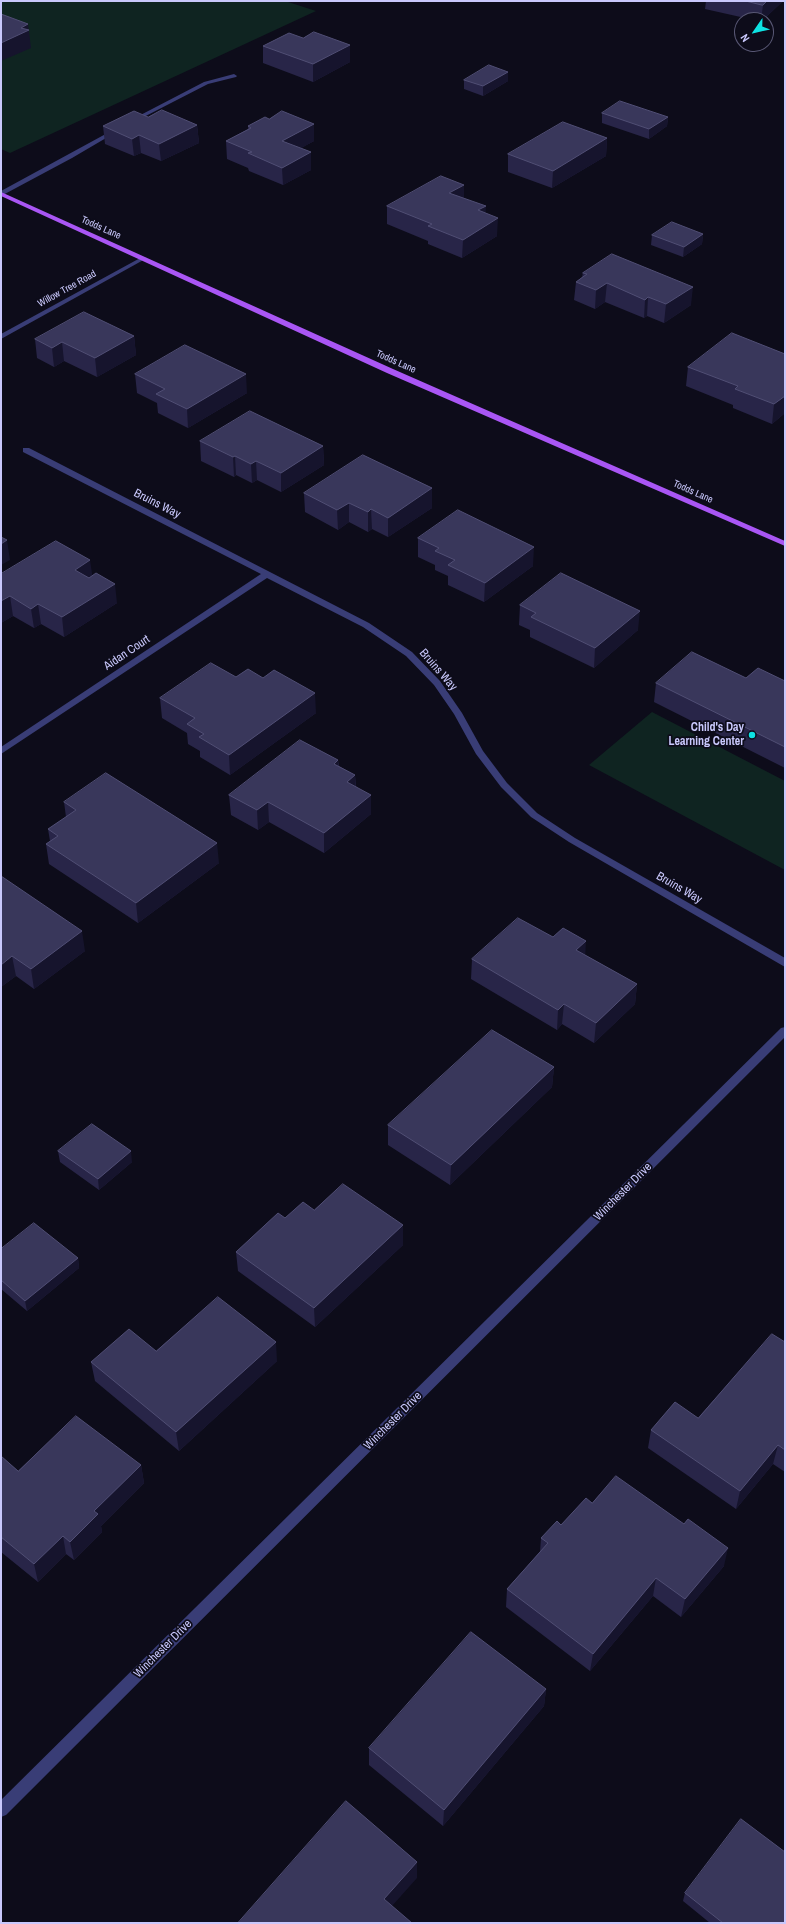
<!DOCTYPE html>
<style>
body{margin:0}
#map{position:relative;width:786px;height:1924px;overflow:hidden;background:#0d0c1a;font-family:"Archivo Narrow",sans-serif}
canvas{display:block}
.frame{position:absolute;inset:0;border:2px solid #c9c8fc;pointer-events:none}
.north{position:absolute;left:734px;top:12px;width:40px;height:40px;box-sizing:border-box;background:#0d0c1a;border:1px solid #585774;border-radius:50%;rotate:236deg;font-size:11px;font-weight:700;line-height:16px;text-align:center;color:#c9c8fc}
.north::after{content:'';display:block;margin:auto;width:14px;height:18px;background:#0ee2e2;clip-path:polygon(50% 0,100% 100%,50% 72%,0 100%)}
</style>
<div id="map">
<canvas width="786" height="1924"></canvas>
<div class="frame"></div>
<div class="north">N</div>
</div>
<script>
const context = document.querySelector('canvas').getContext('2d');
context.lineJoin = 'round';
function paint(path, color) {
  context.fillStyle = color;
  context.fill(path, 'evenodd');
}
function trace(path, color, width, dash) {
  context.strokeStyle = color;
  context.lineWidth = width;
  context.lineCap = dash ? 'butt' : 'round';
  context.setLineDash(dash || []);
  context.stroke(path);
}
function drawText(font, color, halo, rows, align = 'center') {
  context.font = font + ' "Archivo Narrow",sans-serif';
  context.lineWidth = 3.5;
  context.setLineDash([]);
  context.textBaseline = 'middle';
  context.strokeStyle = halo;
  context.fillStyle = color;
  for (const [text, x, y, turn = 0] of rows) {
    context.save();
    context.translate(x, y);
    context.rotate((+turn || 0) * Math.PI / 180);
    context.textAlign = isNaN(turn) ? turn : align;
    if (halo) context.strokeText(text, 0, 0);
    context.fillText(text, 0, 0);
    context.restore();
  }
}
const green = new Path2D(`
 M1 1H285L316 11 10 153 1 149Z
 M652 712 785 781V870L589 765Z`);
const minor = new Path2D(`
 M234 74 237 76 236 77 208 84 134 122 129 121 204 82Z
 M113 130 118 131 72 158 1 196V191Z
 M142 257 147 258 1 339V334Z
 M23 448H29L369 623 412 652 440 681 462 713 483 751 507 783 537 813 575 838 785 958V967L569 842 531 817 501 787 476 754 454 714 434 685 406 656 363 627 267 578 1 754V747L261 574 23 452Z
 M785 1027V1037L6 1815 1 1817V1800L781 1028Z`);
const major = new Path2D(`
 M1 192 393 369 785 541V546L387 373 1 196Z`);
const wall = new Path2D(`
 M706 1H783L763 20H754L705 9Z
 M263 46 350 62 313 82 263 63Z
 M508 72V81L483 96 464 89V80Z
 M602 113 668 117 667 126 649 139 602 123Z
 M148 117 197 125 199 143 161 161 141 153 134 156 105 144 103 126Z
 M269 119 314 124V141L301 148 311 152V170L283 185 249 171 248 168 227 159 226 141 248 129V126Z
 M607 138 606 156 552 188 508 172V154Z
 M464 198 485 213 497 236 462 258 428 244V241L387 224V206Z
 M703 234 702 244 683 257 651 245 652 235Z
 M583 273 691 305 664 323 647 316 644 318 605 302 595 309 574 300 576 282 582 277Z
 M134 336 136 355 97 377 64 361 54 367 37 358 35 339Z
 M785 354V413L772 424 733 408V405L686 386 688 367Z
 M135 374 247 393 188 428 158 413 157 403 137 393Z
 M200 441 323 446 324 465 281 492 257 480 252 483 236 475 234 477 201 461Z
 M304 493 432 508 388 537 372 529 368 532 349 522 338 530 305 512Z
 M418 538 533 566 484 602 448 585V576L435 570V565L418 557Z
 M1 574 92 576 117 603 64 637 41 624 34 628 13 616 1 623Z
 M520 605 638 630 594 668 530 637V630L519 625Z
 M236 677 316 713 230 775 200 757V751L188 744 187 733 162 718 160 698Z
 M746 678 785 681V768L654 702 656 683Z
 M338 760 339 766 355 775 356 786 371 814 324 853 269 822 258 830 231 815 229 795Z
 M64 802 219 863 138 923 49 864 46 844 50 841 48 829 66 817Z
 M1 876 85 951 34 989 16 976 1 987Z
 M585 955 637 984 635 1004 594 1043 562 1024 557 1030 471 979 472 959Z
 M554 1067 552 1087 450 1185 388 1145V1125Z
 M58 1151 132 1162 99 1190 60 1162Z
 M314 1210 403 1225V1245L315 1327 238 1271 236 1252 285 1218Z
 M1 1249 78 1258 79 1268 27 1311 1 1289Z
 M785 1342V1472L773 1464 736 1509 648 1448 651 1430 698 1418Z
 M156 1351 277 1361 179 1451 95 1381 91 1362Z
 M1 1456 18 1471 141 1465 144 1483 101 1526 102 1532 74 1560 66 1554 38 1582 1 1552Z
 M592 1503 724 1566 681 1617 653 1596 590 1671 506 1607 507 1589 540 1552 541 1538Z
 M546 1689 544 1706 443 1826 369 1765V1748Z
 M685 1893 785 1923H710L683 1901Z`);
const shadedWall = new Path2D(`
 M767 1H783L763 20H761L763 5Z
 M28 24 31 48 1 61V43L21 28Z
 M350 45V62L313 82V64Z
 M508 72V81L483 96V86Z
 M668 117 667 126 649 139V129Z
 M314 124V141L283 158 282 141Z
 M197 125 199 143 161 161 159 144Z
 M139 135 141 153 134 156 132 139Z
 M607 138 606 156 552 188 553 171Z
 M311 152V170L283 185 282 168Z
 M464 185V203L449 193Z
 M486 206 485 225 478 210Z
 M498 218 497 236 462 258 463 240Z
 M703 234 702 244 683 257 684 247Z
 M607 283 605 302 595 309 596 290Z
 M693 287 691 305 664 323 666 304Z
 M648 297 647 316 644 318 645 300Z
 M134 336 136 355 97 377 95 358Z
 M62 342 64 361 54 367 52 348Z
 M246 374 247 393 188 428 187 409Z
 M785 396V413L772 424 774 404Z
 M323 446 324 465 281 492V473Z
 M235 456 236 475 234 477 233 457Z
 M256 461 257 480 252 483 251 464Z
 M432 488V508L388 537V518Z
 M349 503V522L338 530 337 510Z
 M371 509 372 529 368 532V512Z
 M7 540 10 560 1 565V544Z
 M534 547 533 566 484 602 485 583Z
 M90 560 93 580 75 570Z
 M115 584 117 603 64 637 62 617Z
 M10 596 13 616 1 623V601Z
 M38 604 41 624 34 628 31 609Z
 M640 611 638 630 594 668 595 648Z
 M315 693 316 713 230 775 229 755Z
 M338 760 339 780 334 764Z
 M355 775 356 795 347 782Z
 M371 795V814L324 853V833Z
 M268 802 269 822 258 830 257 810Z
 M217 843 219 863 138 923 136 903Z
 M82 931 85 951 34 989 31 969Z
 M586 941 585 961 576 950Z
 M12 956 16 976 1 987V965Z
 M637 984 635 1004 594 1043 596 1023Z
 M564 1004 562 1024 557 1030 558 1010Z
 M554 1067 552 1087 450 1185 451 1165Z
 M131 1151 132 1162 99 1190 98 1179Z
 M403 1225V1245L315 1327 314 1308Z
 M78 1258 79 1268 27 1311 25 1301Z
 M276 1342 277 1361 179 1451 176 1432Z
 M778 1445 773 1464 736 1509 740 1491Z
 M141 1465 144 1483 101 1526 102 1532 74 1560 70 1542 94 1511Z
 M63 1536 66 1554 38 1582 34 1564Z
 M728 1548 724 1566 681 1617 685 1599Z
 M656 1578 653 1596 590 1671 593 1654Z
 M546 1689 544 1706 443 1826 444 1810Z
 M417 1862V1878L384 1915V1899Z`);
const building = new Path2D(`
 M746 1H767L763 5Z
 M1 14 28 24 21 28 29 30 1 43Z
 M314 32 350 45 313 64 263 46 289 33 303 38Z
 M489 65 508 72 483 86 464 80Z
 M620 101 668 117 649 129 602 113Z
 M162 110 197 125 159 144 139 135 132 139 103 126 134 111 148 117Z
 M282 111 314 124 282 141 311 152 282 168 248 153 252 152 226 141 251 128 248 126 265 117 269 119Z
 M563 122 607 138 553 171 508 154Z
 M441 176 464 185 449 193 486 206 478 210 498 218 463 240 428 226 432 224 387 206Z
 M672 222 703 234 684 247 652 235Z
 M612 254 693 287 666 304 648 297 645 300 607 283 596 290 576 282 587 274 583 273Z
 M84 312 134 336 95 358 62 342 52 348 35 339Z
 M732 333 785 354V396L774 404 735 389 738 386 688 367Z
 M185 345 246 374 187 409 156 394 165 389 135 374Z
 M250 411 323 446 281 473 256 461 251 464 235 456 233 457 200 441Z
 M363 455 432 488 388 518 371 509 368 512 349 503 337 510 304 493Z
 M458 510 534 547 485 583 448 565 455 560 435 551 439 548 418 538Z
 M1 537 7 540 1 544Z
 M56 541 90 560 75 570 89 578 96 573 115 584 62 617 38 604 31 609 10 596 1 601V574Z
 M561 573 640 611 595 648 531 617 536 613 520 605Z
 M692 652 746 678 758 668 785 681V747L656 683Z
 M211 663 236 677 248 669 263 678 274 670 315 693 229 755 199 737 204 734 187 724 195 718 160 698Z
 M300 740 338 760 334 764 355 775 347 782 371 795 324 833 268 802 257 810 229 795Z
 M106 773 217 843 136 903 46 844 58 836 48 829 76 810 64 802Z
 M1 876 82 931 31 969 12 956 1 965Z
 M518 918 553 937 563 928 586 941 576 950 637 984 596 1023 564 1004 558 1010 472 959Z
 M492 1030 554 1067 451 1165 388 1125Z
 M92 1124 131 1151 98 1179 58 1151Z
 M343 1184 403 1225 314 1308 236 1252 278 1213 285 1218 303 1202 314 1210Z
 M34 1223 78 1258 25 1301 1 1280V1249Z
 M218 1297 276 1342 176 1432 91 1362 129 1329 156 1351Z
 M772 1334 785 1342V1450L778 1445 740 1491 651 1430 675 1402 698 1418Z
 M76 1416 141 1465 94 1511 98 1514 70 1542 63 1536 34 1564 1 1537V1456L18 1471Z
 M616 1476 684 1524 688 1519 728 1548 685 1599 656 1578 593 1654 507 1589 548 1543 541 1538 557 1521 561 1525 586 1498 592 1503Z
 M471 1632 546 1689 444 1810 369 1748Z
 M346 1801 417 1862 384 1899 412 1923H238Z
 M741 1819 785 1852V1922L784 1923H723L685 1893Z`);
const markers = [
 [752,735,4,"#0ee2e2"]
];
const farStreetnames = [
 ["Todds Lane",101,228,24],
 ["Willow Tree Road",67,289,-29],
 ["Todds Lane",396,362,24],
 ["Todds Lane",693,492,24]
];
const streetNames = [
 ["Bruins Way",157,504,27],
 ["Aidan Court",127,653,-34],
 ["Bruins Way",438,670,49],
 ["Bruins Way",679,888,30],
 ["Winchester Drive",623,1192,-45],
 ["Winchester Drive",393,1421,-45],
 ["Winchester Drive",163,1649,-45]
];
const poiNames = [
 ["Child's Day",744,728],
 ["Learning Center",744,742]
];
paint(green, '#0f2421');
paint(minor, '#393d76');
paint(major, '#a956f4');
paint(wall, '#282548');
paint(shadedWall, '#16142d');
paint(building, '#39375b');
trace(building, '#504e74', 1);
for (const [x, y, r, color] of markers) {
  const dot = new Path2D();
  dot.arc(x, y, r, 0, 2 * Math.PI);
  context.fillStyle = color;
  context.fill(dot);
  trace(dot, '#0d0c1a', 1.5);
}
drawText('10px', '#c9c8fc', '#0d0c1a', farStreetnames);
drawText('12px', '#c9c8fc', '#0d0c1a', streetNames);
drawText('bold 12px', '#c9c8fc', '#0d0c1a', poiNames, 'right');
</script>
